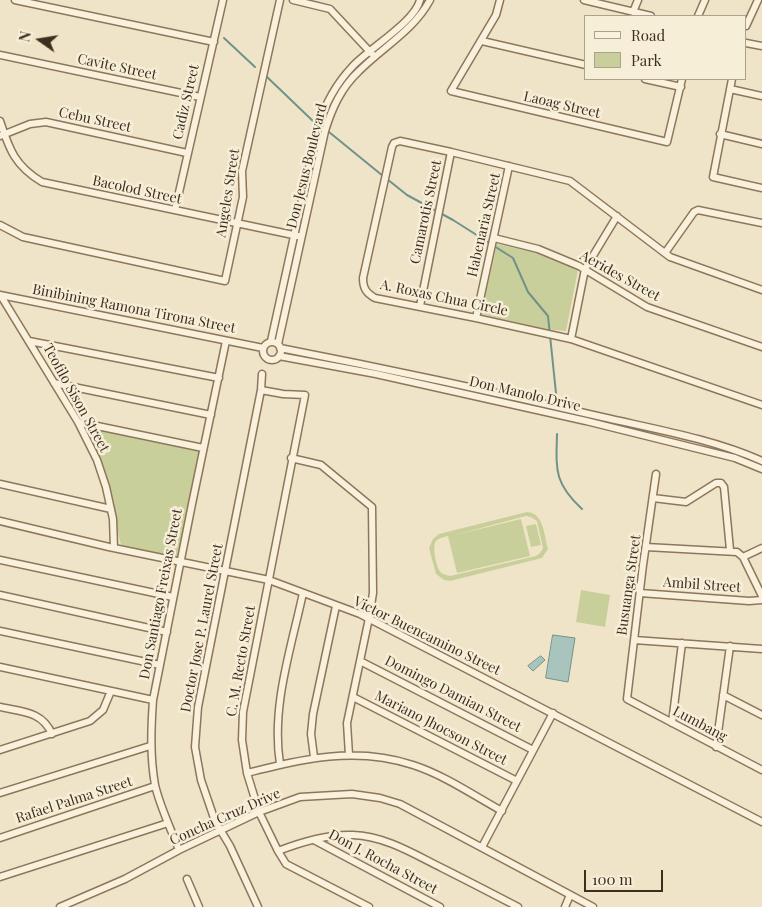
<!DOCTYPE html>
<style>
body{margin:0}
#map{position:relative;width:762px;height:907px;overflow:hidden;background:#f0e4c8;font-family:"Playfair Display",serif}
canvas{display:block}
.legend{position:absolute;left:584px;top:15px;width:162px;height:65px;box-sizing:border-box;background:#f7eed8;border:1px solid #ada18e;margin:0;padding:6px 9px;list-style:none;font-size:15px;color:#3d2e20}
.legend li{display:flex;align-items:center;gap:10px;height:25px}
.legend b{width:25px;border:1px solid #ada18e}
.north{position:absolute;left:15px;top:15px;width:50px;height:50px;-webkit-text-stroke:4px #f7eed8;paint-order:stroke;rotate:283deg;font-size:14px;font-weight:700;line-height:20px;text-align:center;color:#3d2e20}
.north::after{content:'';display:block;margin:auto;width:18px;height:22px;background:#3d2e20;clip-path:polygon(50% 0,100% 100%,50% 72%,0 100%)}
.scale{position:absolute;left:584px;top:870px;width:79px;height:22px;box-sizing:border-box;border:2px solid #3d2e20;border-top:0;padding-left:6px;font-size:15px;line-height:18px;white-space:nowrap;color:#3d2e20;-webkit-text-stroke:4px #f7eed8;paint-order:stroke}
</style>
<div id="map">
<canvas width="762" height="907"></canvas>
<ul class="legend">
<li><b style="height:6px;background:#faf1dc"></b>Road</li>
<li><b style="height:14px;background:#c9cf9b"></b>Park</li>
</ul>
<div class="north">N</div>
<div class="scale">100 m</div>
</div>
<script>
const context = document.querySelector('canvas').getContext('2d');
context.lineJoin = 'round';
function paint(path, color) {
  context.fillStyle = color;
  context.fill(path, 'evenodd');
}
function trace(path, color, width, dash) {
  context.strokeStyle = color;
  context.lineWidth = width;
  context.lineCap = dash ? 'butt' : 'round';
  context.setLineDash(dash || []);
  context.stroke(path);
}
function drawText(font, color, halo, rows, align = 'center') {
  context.font = font + ' "Playfair Display",serif';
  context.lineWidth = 5;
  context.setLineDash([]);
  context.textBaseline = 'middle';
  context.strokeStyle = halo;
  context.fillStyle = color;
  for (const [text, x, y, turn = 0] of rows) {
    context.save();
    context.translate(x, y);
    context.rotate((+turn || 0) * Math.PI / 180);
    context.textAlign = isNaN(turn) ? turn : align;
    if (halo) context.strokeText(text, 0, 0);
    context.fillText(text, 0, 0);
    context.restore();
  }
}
const green = new Path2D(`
 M497 244 534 252 578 270 566 331 545 329 481 314Z
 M85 427 202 449 178 558 121 545 105 479Z
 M527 512C544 513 544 535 548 549L542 558 450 581 444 580 436 574 429 548 433 539 439 534ZM526 516 531 517 537 521 543 548 540 553 536 556 450 576C446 575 441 574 439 570 436 564 432 547 436 541 439 538 444 537 448 536L457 573 530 556 521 519 455 535Z
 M536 524 541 545 531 547 526 526Z
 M581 590 610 595 605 627 576 622Z`);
const water = new Path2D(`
 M553 635 575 638 568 682 546 678Z
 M541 656 545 660 533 671 528 666Z`);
const stream = new Path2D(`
 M224 38 255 67
 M266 76 315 123
 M329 132 383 176
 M387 179 407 195 453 220 513 258 528 292 548 316 557 403
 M557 434C556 470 554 483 582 509`);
const minor = new Path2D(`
 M15 0 214 42
 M293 0 330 9 372 54
 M500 0 496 15 451 91 667 142 682 79
 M584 0 651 16
 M633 12 638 0
 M698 16 705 0
 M746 26 758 0
 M482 41 586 65
 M746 43 762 46
 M0 55 200 97
 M645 79 681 87
 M732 79 713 177 762 188
 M730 89 762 96
 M0 121C9 149 15 166 42 182L298 236
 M720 134 762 144
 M0 136 30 124 46 122 187 153
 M175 210 223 0
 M0 225 23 237 225 281 243 197 242 171 280 0
 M494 238 538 249 579 266 647 307 762 347
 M665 253 694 212 698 210 762 223
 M762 290 670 257 570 181 451 152 400 141 394 143 392 147 363 278C363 288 366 293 375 298L476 318 571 339 762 405
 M0 295 263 348
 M1 296 78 422 97 460 106 487 113 519 114 548
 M420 306 451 152
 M476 318 509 166
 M571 339 585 269 617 216
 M29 341 219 378
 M271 341 318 127C325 104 335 85 352 67 368 49 415 22 420 0
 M263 351a9 9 0 1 1 18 0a9 9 0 1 1-18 0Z
 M278 344 325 131C332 108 341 88 359 71 383 47 414 30 430 0
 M280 348C388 369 495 392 602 417 654 429 713 439 762 461
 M279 356 376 374 586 421 735 458 762 469
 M54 383 211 415
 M261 390 283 394 305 395 243 712 242 740 247 773 259 812 278 851 286 864 369 907
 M78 422 203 448
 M291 458 321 465 372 507 373 593 369 618 347 723 349 755
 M656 474 643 565 627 699 762 770
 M0 484 111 509
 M653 498 686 502 716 483H721L724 487 730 550
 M0 521 109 547 269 580 360 614 762 822
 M646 547 737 552 743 557 762 596
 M743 557 762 548
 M0 560 173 597
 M640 593 749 601 762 600
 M0 595 167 632
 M0 631 160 665
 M634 640 762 649
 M360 661 533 750
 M0 667 153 700
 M723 695 762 715
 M353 697 517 781
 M0 707C22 712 42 711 52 734
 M672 723 682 643
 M716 747 730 646
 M0 750 90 721 103 710 111 691
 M314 757 311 734 313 714 336 606
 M280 764C271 707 291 649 303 593
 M247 773C303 759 355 746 413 765 444 775 473 795 502 811
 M0 793 150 746
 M0 838 155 786
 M314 840 440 907
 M482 847 553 713
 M179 850C171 829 160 807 155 785 150 756 151 729 153 700L192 504 226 341
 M278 851C301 842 327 834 353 835 385 836 414 854 442 868 468 881 493 894 518 907
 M0 877 168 823
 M187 879 199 907
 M60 907 125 879 179 850 259 812 300 797 352 794 380 798 400 804 593 907
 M258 907 230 846 215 821 201 780 195 747 198 707 261 390 262 374
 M565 907 570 895`);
const streetNames = [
 ["Cavite Street",117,67,12],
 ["Cadiz Street",186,102,-77],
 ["Laoag Street",562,105,13],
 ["Cebu Street",95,120,12],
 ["Don Jesus Boulevard",307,166,-76],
 ["Bacolod Street",137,190,12],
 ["Angeles Street",228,193,-81],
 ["Camarotis Street",426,212,-78],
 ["Habenaria Street",484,225,-77],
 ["Aerides Street",620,276,29],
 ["A. Roxas Chua Circle",444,298,12],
 ["Binibining Ramona Tirona Street",134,309,11],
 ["Don Manolo Drive",525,394,13],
 ["Teofilo Sison Street",76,398,61],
 ["Busuanga Street",629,585,-82],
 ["Ambil Street",702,585,4],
 ["Don Santiago Freixas Street",161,594,-79],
 ["Doctor Jose P. Laurel Street",202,628,-79],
 ["Victor Buencamino Street",427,636,26],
 ["C. M. Recto Street",241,661,-80],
 ["Domingo Damian Street",453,694,27],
 ["Lumbang",700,724,28],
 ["Mariano Jhocson Street",441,728,27],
 ["Rafael Palma Street",74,800,-18],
 ["Concha Cruz Drive",225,817,-24],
 ["Don J. Rocha Street",383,862,28]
];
paint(green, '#c9cf9b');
paint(water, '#a9c4bc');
trace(water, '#6f938a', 1);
trace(stream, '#6f938a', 2);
trace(minor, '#8d765c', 9);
trace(minor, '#faf1dc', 6);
drawText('14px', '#3d2e20', '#f7eed8', streetNames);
</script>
